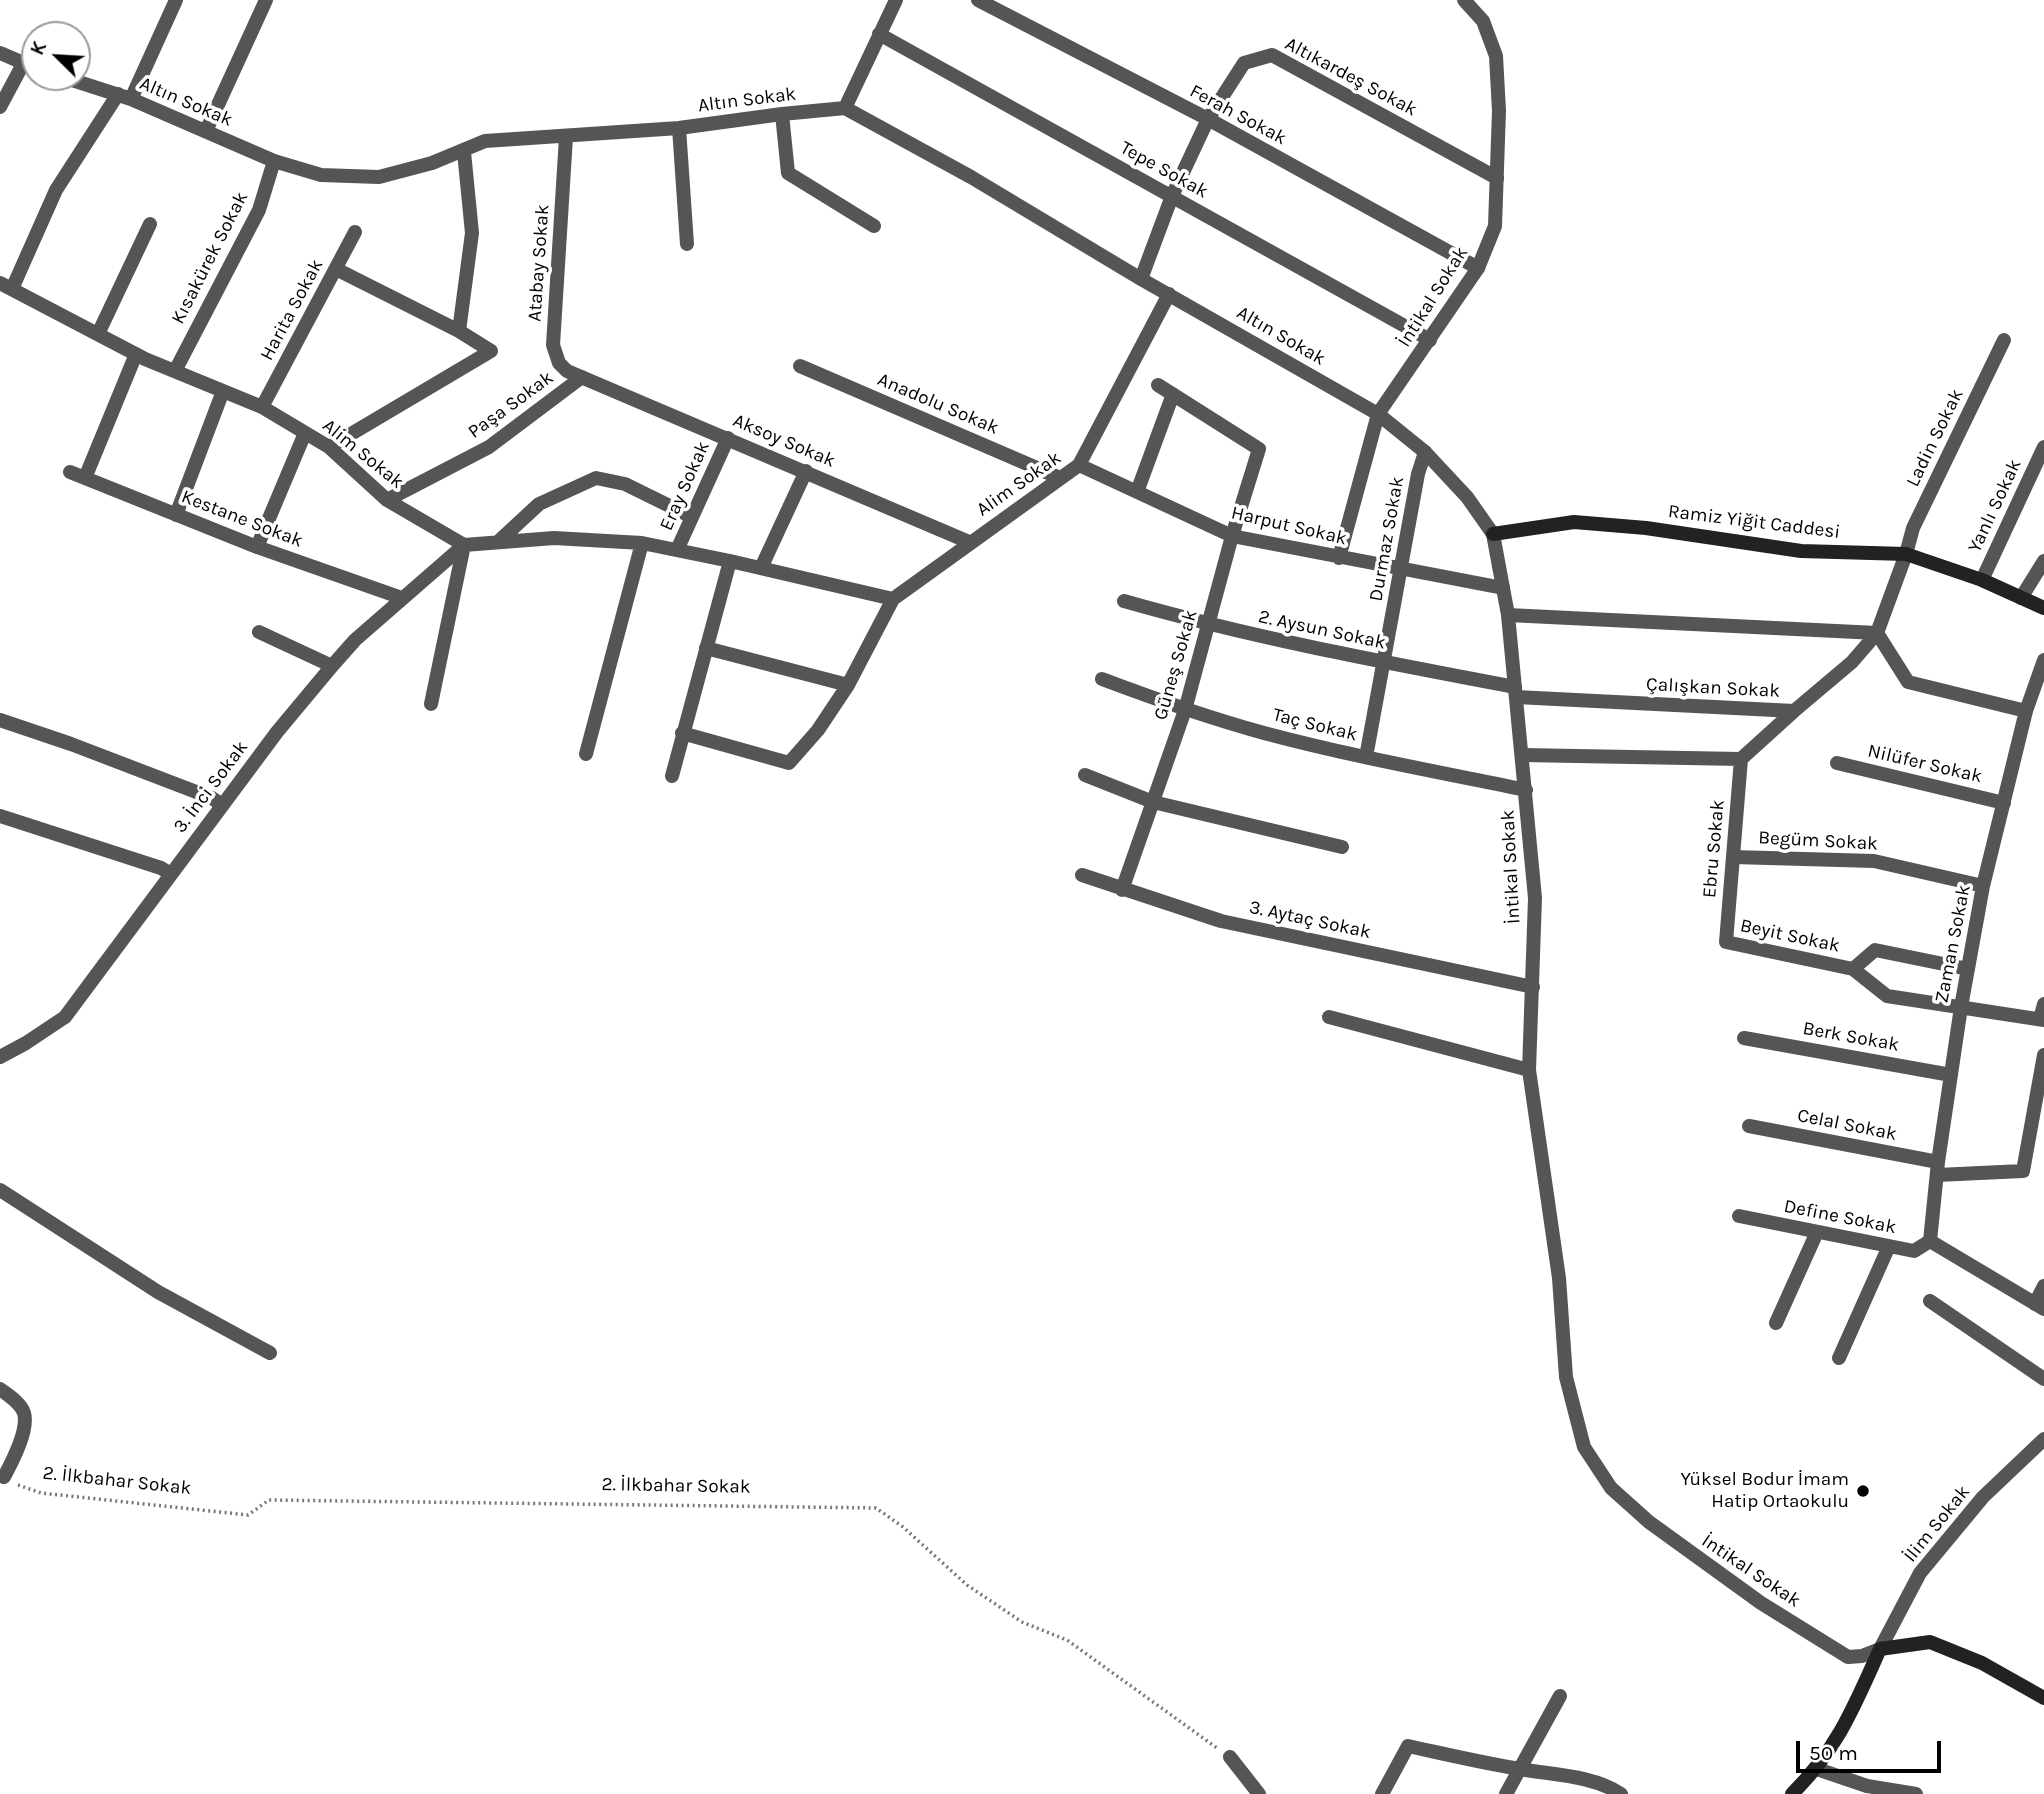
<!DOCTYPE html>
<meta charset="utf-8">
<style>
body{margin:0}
#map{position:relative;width:2044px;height:1794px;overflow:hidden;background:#fff;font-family:Karla,sans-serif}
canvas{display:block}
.north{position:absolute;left:21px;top:21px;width:70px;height:70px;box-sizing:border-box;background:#fff;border:2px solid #999;border-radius:50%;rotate:294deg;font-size:19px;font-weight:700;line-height:28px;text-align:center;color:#000}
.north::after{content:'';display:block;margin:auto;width:24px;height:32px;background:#000;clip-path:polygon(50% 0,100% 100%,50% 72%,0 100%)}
.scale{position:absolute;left:1796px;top:1741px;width:145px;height:32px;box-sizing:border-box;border:4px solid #000;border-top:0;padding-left:9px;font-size:21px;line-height:24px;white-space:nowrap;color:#000;-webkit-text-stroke:5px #fff;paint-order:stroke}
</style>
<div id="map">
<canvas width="2044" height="1794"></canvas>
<div class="north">K</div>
<div class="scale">50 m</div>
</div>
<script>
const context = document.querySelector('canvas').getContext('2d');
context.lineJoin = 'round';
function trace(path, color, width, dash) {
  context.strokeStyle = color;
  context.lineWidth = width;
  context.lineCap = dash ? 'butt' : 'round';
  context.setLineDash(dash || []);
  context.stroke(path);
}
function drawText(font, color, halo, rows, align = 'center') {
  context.font = font + ' Karla,sans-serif';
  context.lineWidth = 7;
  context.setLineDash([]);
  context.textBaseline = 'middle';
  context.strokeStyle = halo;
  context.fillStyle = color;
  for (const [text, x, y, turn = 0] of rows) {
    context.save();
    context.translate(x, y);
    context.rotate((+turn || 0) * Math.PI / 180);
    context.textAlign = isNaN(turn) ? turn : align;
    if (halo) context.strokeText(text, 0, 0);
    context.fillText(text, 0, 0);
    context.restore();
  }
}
const path = new Path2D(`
 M18 1485 41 1493 248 1515 269 1500 876 1508 903 1527 967 1585 1022 1622 1067 1640 1217 1748`);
const minor = new Path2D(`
 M978 0 1208 119 1478 268
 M879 34 1430 340
 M0 53 35 68
 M63 77 131 99 274 161 321 175 379 177 432 163 485 141 679 128 782 114 845 108 971 177 1141 279 1378 414 1339 558
 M131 99 176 0
 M0 107 23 64
 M845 108 896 0
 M782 114 788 173 874 226
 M679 128 687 244
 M206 131 266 0
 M566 137 553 345 559 363 567 371 969 542
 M336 269 459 331 472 233 464 152
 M1141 279 1172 196 1208 119 1244 63 1272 55 1497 178
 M0 283 145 359 262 407 329 447 387 500 464 545 554 538 642 543 730 561 893 599 1079 465 1169 294
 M12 289 56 190 118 94
 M98 334 150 224
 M800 366 1060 478
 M175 371 259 210 274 161
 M262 407 355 232
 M329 447 491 351 459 331
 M1079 465 1232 536 1503 588
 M70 472 257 547 402 598
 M85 478 136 354
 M1137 492 1173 394
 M387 500 489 447 582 377
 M176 515 223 391
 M498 542 539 504 596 478 625 484 692 517
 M257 547 305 433
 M677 550 728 438
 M761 568 806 471
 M1982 580 2044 447
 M2021 598 2044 561
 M1124 601C1253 638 1383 662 1515 687
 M1508 615 1877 633 1908 682 2026 711
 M259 632 332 666
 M706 648 848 685
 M1102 679C1155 699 1209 718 1264 733 1350 756 1438 772 1526 790
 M1516 697 1794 711 1852 662 1877 633 1906 554 1913 528 2004 340
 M431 704 464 545
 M0 720 71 744 212 798 222 805
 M682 733 789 763 818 730 848 685 893 599
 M586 754 642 543
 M1522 755 1741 759 1794 711
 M1366 757 1418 474 1425 452
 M1741 759 1726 942 1853 969 1887 996 2044 1020
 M1837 763 2004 803
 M1085 775 1153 802 1342 847
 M672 776 730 561
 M0 816 161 868 171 874
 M1733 857 1874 861 1983 886
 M1082 875 1221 921 1533 987
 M1122 890 1185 710 1232 536 1259 449 1158 385
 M1853 969 1875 950 1968 969
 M1329 1017 1529 1070
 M2040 1019 2044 1004
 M1744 1038 1951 1075
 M0 1057 26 1043 65 1017 277 732 332 666 355 640 464 545
 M1749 1126 1938 1162
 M1937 1175 2023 1171 2044 1055
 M0 1190 158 1292 270 1353
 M1739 1216 1914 1251 1930 1241
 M1930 1241 1938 1162 1961 1007 1983 886 2026 711 2044 660
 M1930 1241 2044 1309
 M1930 1301 2044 1379
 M2035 1304 2044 1286
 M1776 1323 1817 1232
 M1839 1358 1889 1246
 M0 1389C8 1395 21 1403 24 1413 29 1430 12 1462 4 1477
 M1880 1649 1920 1573 1983 1497 2044 1439
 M1230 1757 1259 1794
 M1817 1769 1867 1786 1916 1794
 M1382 1794 1408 1746C1445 1754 1483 1763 1520 1769 1553 1775 1592 1775 1621 1794
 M1506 1794 1560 1696`);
const tertiary = new Path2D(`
 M1464 0 1483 21 1496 56 1499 111 1495 226 1478 268 1378 414 1425 452 1467 497 1493 534 1508 615 1535 898 1529 1070 1559 1278 1566 1377 1584 1447 1611 1488 1649 1522 1761 1603 1848 1657 1862 1656 1880 1649`);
const secondary = new Path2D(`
 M1493 534 1574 522 1646 528 1801 551 1906 554 1982 580 2044 608
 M1792 1794C1838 1748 1854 1707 1880 1649L1930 1642 1982 1663 2044 1698`);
const markers = [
 [1863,1491,7,"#000"]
];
const streetNames = [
 ["Altıkardeş Sokak",1351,77,28],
 ["Altın Sokak",747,100,-7],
 ["Altın Sokak",186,102,23],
 ["Ferah Sokak",1238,115,28],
 ["Tepe Sokak",1164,170,29],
 ["Kısakürek Sokak",210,258,-63],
 ["Atabay Sokak",539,263,-86],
 ["İntikal Sokak",1433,297,-58],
 ["Harita Sokak",292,310,-62],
 ["Altın Sokak",1281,336,30],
 ["Anadolu Sokak",938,404,23],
 ["Paşa Sokak",511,405,-36],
 ["Ladin Sokak",1935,438,-64],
 ["Aksoy Sokak",784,441,23],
 ["Alim Sokak",363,454,39],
 ["Alim Sokak",1019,484,-35],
 ["Eray Sokak",685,486,-66],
 ["Yanlı Sokak",1995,506,-65],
 ["Kestane Sokak",242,519,21],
 ["Ramiz Yiğit Caddesi",1754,522,7],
 ["Harput Sokak",1289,526,13],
 ["Durmaz Sokak",1387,539,-80],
 ["2. Aysun Sokak",1322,630,12],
 ["Güneş Sokak",1176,665,-74],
 ["Çalışkan Sokak",1713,688,3],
 ["Taç Sokak",1315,725,14],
 ["Nilüfer Sokak",1925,764,13],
 ["3. İnci Sokak",211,787,-53],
 ["Begüm Sokak",1818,841,3],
 ["Ebru Sokak",1714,849,-85],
 ["İntikal Sokak",1511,867,-93],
 ["3. Aytaç Sokak",1310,920,12],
 ["Beyit Sokak",1790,936,12],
 ["Zaman Sokak",1953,944,-79],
 ["Berk Sokak",1851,1037,10],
 ["Celal Sokak",1847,1125,11],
 ["Define Sokak",1840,1217,11],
 ["2. İlkbahar Sokak",117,1481,6],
 ["2. İlkbahar Sokak",676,1486,1],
 ["İlim Sokak",1937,1524,-51],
 ["İntikal Sokak",1751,1571,34]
];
const poiNames = [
 ["Yüksel Bodur İmam",1849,1480],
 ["Hatip Ortaokulu",1849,1502]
];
trace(path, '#777', 3.5, [2, 3.5]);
trace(minor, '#555', 14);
trace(tertiary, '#555', 14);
trace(secondary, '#222', 14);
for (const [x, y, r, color] of markers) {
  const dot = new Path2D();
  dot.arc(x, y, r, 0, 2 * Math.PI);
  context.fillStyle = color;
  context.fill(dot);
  trace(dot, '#fff', 2.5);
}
drawText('19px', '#000', '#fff', streetNames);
drawText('19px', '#000', '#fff', poiNames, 'right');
</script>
